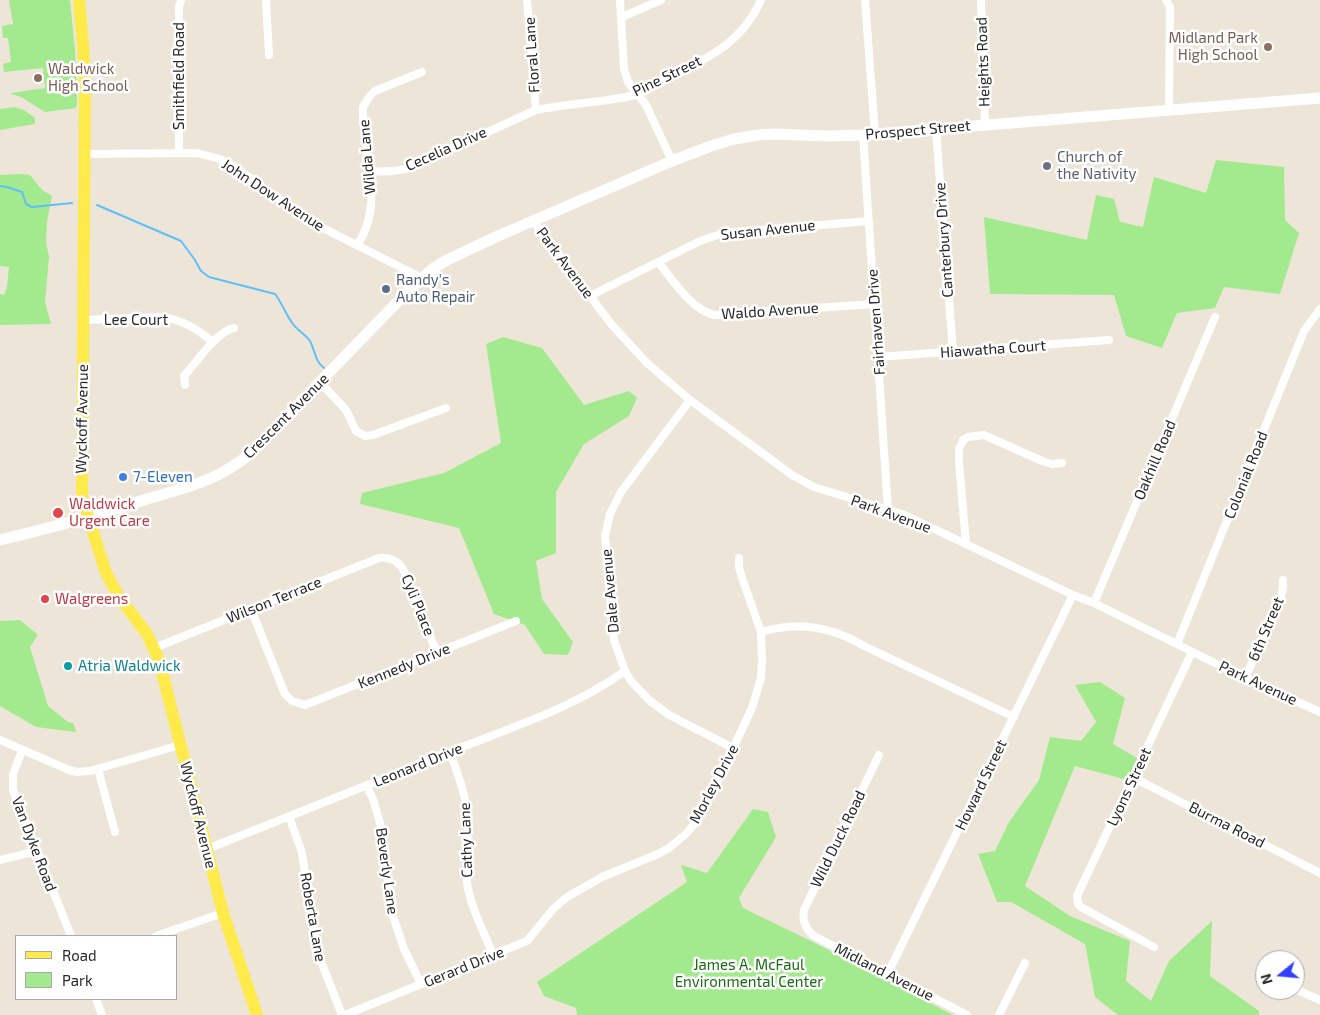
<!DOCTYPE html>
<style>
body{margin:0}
#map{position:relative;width:1320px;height:1015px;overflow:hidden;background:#ede6d8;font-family:"Exo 2",sans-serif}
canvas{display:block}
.legend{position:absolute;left:15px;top:935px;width:162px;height:65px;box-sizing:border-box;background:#fff;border:1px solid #a9a9a9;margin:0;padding:6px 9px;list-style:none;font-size:15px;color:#282828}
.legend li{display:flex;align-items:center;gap:10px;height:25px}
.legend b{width:25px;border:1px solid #a9a9a9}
.north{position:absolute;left:1255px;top:950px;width:50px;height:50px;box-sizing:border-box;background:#fff;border:1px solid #a9a9a9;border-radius:50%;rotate:253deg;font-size:14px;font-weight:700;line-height:20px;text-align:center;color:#282828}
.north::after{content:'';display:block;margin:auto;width:18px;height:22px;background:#3341ff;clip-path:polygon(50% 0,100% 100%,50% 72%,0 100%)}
</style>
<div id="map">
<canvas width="1320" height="1015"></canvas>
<ul class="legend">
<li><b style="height:6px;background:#feea4b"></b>Road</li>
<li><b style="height:14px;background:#a3e98e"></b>Park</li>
</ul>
<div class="north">N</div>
</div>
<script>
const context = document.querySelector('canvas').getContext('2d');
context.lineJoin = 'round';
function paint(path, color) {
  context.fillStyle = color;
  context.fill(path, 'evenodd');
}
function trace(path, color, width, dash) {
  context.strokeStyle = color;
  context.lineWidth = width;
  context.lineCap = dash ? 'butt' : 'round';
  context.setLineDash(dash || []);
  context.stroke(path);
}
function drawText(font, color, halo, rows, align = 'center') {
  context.font = font + ' "Exo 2",sans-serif';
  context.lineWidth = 5;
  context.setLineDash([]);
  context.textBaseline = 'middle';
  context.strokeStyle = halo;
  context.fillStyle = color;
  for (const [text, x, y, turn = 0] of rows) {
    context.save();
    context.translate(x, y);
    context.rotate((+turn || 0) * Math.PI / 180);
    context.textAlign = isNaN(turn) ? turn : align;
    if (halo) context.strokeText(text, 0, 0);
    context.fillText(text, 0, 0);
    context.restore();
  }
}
const green = new Path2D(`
 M9 0H70L75 51 77 104 76 108 45 112 21 97 11 94V93L45 88 43 68 4 72 3 64 11 62 8 38H3L2 26 13 24Z
 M14 107 24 110 35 118V124L0 130V109Z
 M1216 160 1284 167 1285 220 1299 233 1280 294 1224 287 1215 308 1177 313 1162 348 1126 336 1114 295 990 294 984 217 1087 240 1096 195 1114 199 1120 222 1143 227 1154 177 1206 193Z
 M20 174 30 175 42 190 52 196 47 221 46 242 49 257 45 302 51 324 0 325V294L4 295 7 287 9 267 0 266V175Z
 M503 337 542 348 584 405 629 391 637 398 629 416 584 444 556 492V553L536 561 542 599 573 642 568 655 544 654 525 625 494 614 459 528 360 504 362 493 444 473 501 443 486 344Z
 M20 620 38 635 30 647 48 706 68 722 73 723 76 732 36 727 0 706V621Z
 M1100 682 1125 698 1113 744 1140 760 1131 781 1075 766 1025 886 1070 916 1130 941 1126 981 1151 1001 1169 961 1212 921 1210 976 1259 1011V1015H1118L1095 997 1085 944 1011 902H997L978 854 995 851 1009 822 1039 780 1050 737 1081 741 1096 722 1075 685Z
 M753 809 768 812 776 837 739 898 743 908 813 942 953 1015H577L576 1008 544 996 537 982 687 882 681 865 707 873Z`);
const stream = new Path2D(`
 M0 186 7 187 22 192 26 204 32 207 72 203
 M97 205 181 241 195 260 201 271 209 277 275 294C282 303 286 315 293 324 298 331 305 334 310 341 316 352 314 360 324 368`);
const street = new Path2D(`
 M266 0 269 55
 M527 0 536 110
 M620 0 624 69 628 82 646 105 672 161
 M865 0 875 134
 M981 0 985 124
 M1166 0 1170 7 1169 111
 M622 17 661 0
 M936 130 953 351
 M863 135 888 510
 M179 153V7L181 0
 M84 154 197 153 220 159 235 167 311 222 422 278
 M369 172 393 171 406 169 536 110C569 103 602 103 635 95 647 92 658 83 669 78 708 58 743 42 761 0
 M533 221 612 325 647 363 690 400 792 475 814 487 905 515 1073 595 1094 603 1245 678 1320 712
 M357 245C386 205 362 153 363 107L370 96 375 91 422 72
 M658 262C673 280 692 311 715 315L874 304
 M590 296 700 241 724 233 869 221
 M83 320 162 317C183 320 197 329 213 342
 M878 357 1109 340
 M320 382 346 410 356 431 365 436 373 435 446 408
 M185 385 184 376C196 363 217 331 234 328
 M690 400 621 492 610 514 605 536 614 640 625 671 631 681 649 700 669 715 733 748
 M966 544 959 462V449L963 440 968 437 984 435 1042 461 1052 464 1062 463
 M1094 603 1215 317
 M251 609 285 694 292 701 305 705 516 621
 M761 632C798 621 831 626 864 646L1014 717
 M1177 644 1304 331 1320 309
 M154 648 379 558C390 557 397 560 403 569L437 653
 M1245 678 1280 602 1283 588V580
 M0 740 69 770 77 772 90 771 180 745
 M22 751 13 774V790L71 936
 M450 752C458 775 467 797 468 822 469 842 464 863 467 883 471 908 484 932 493 955
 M879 755 804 910C802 921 805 929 814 936L967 1015
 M98 769 115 832
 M1134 778 1320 873
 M366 785 373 799 382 830 392 913 404 949 421 984
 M289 816 302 853 317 951 342 1015
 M207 849C288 817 368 784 450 752 509 728 572 709 625 671
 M0 860 37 851
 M156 936 223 913
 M1154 947 1081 907 1078 904 1077 896 1192 652
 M888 973 1073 595
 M1295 989 1320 1000
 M96 999 102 1015
 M345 1015 527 941 554 908 567 897 602 877 658 854 669 848 687 833 694 824 714 789 752 708 761 678 762 662 761 632 742 578 739 567V558
 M999 1015 1025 963`);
const secondary = new Path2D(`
 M0 540C50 528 99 515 147 499 187 487 218 481 251 453L411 288 434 268 447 260 498 236 672 161 711 146 734 139 758 135 776 134 828 136 863 135 1320 98`);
const primary = new Path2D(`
 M79 0 83 44 85 84 82 497 106 573 119 597 147 634 159 660 223 913 257 1015`);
const markers = [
 [1268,47,5,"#8d6e63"],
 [38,78,5,"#8d6e63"],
 [1047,166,5,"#6b7280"],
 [386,289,5,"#5c6f8a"],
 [123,477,5,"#3f7fe0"],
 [58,513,6,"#e0444e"],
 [45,599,5,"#e0444e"],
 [68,666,5,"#0f9aa8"]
];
const educationNames = [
 ["Midland Park",1258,38],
 ["High School",1258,55],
 ["Waldwick",48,69,"left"],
 ["High School",48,86,"left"]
];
const streetNames = [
 ["Floral Lane",532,55,-94],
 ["Heights Road",983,62,-92],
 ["Smithfield Road",179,76,-90],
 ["Pine Street",667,76,-26],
 ["Prospect Street",918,130,-5],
 ["Cecelia Drive",446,149,-24],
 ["Wilda Lane",367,157,-95],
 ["John Dow Avenue",273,195,33],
 ["Susan Avenue",768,230,-6],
 ["Canterbury Drive",944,240,-94],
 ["Park Avenue",565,263,53],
 ["Waldo Avenue",770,311,-4],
 ["Lee Court",136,320],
 ["Fairhaven Drive",876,322,-94],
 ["Hiawatha Court",993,349,-4],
 ["Crescent Avenue",286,416,-45],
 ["Wyckoff Avenue",82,419,-89],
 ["Oakhill Road",1155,460,-67],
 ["Colonial Road",1246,475,-68],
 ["Park Avenue",891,514,20],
 ["Dale Avenue",610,591,-95],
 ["Wilson Terrace",274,600,-22],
 ["Cyli Place",418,605,68],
 ["6th Street",1266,629,-67],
 ["Kennedy Drive",404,666,-22],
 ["Park Avenue",1258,683,25],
 ["Leonard Drive",418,765,-22],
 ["Morley Drive",714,784,-62],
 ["Howard Street",981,785,-64],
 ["Lyons Street",1129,787,-65],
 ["Wyckoff Avenue",198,815,76],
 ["Burma Road",1227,825,27],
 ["Wild Duck Road",838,839,-64],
 ["Cathy Lane",466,840,-92],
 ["Van Dyke Road",34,844,69],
 ["Beverly Lane",387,871,82],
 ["Roberta Lane",313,917,80],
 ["Gerard Drive",464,967,-22],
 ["Midland Avenue",884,972,27]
];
const worshipNames = [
 ["Church of",1057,157],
 ["the Nativity",1057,174]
];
const serviceNames = [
 ["Randy's",396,280],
 ["Auto Repair",396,297]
];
const shopNames = [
 ["7-Eleven",133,477]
];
const healthNames = [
 ["Waldwick",69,504],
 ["Urgent Care",69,521],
 ["Walgreens",55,599]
];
const cultureNames = [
 ["Atria Waldwick",78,666]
];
const parkNames = [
 ["James A. McFaul",749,965],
 ["Environmental Center",749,982]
];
paint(green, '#a3e98e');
trace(stream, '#5fbffa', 2);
trace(street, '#fff', 8);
trace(secondary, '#fff', 11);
trace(primary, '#feea4b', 12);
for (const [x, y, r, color] of markers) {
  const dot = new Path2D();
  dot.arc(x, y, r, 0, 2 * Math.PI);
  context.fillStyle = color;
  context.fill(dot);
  trace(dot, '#fff', 2);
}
drawText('15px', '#785e54', '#fff', educationNames, 'right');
drawText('15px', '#282828', '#fff', streetNames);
drawText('15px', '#5b616d', '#fff', worshipNames, 'left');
drawText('15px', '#4e5e75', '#fff', serviceNames, 'left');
drawText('15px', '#366cbe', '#fff', shopNames, 'left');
drawText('15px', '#be3a42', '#fff', healthNames, 'left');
drawText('15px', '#0d838f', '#fff', cultureNames, 'left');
drawText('15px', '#1a6c12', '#fff', parkNames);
</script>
